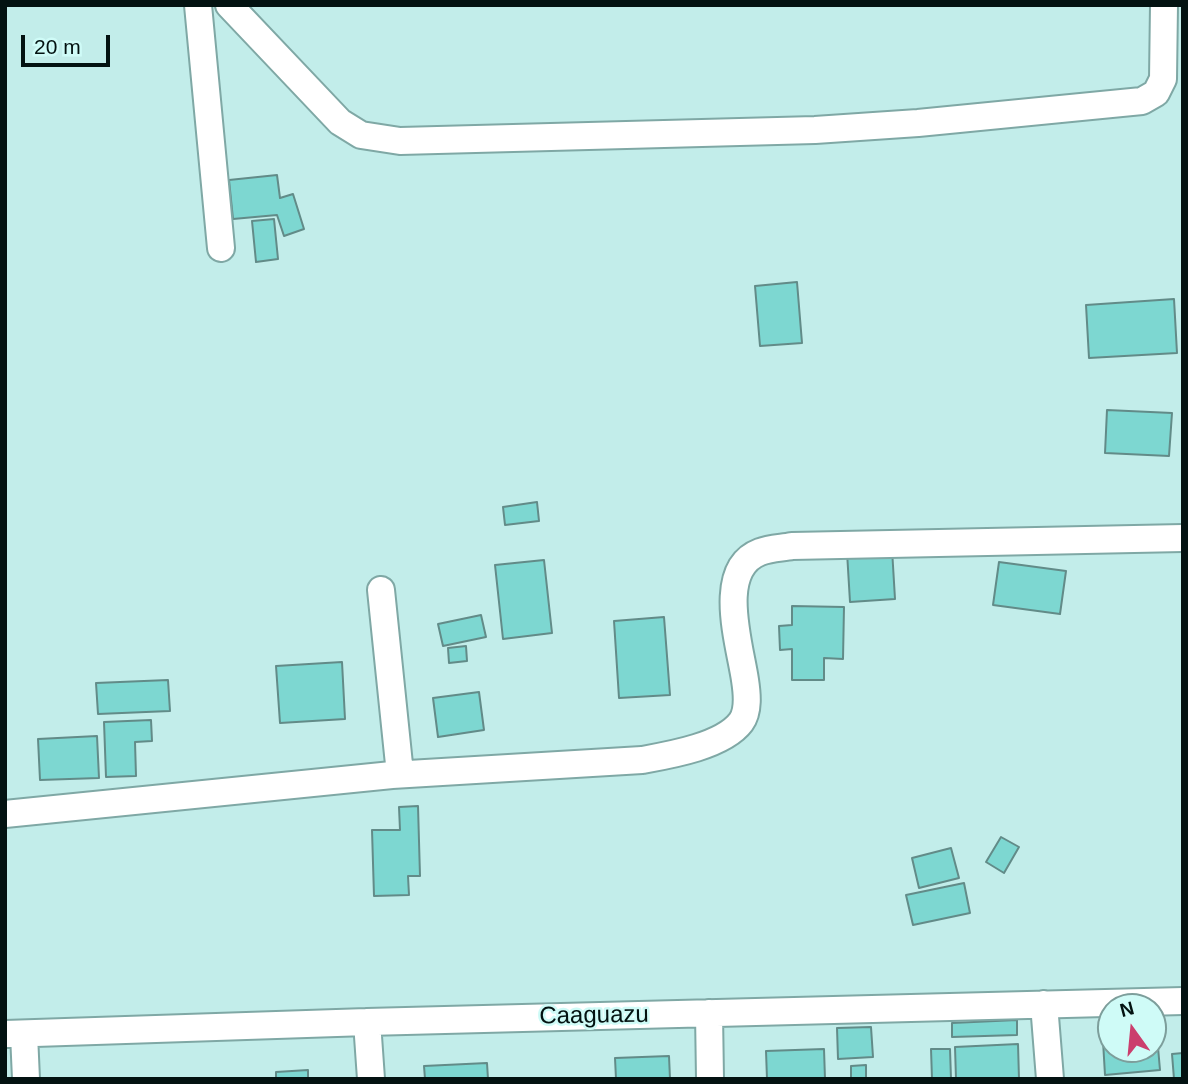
<!DOCTYPE html>
<style>
body{margin:0}
#map{position:relative;width:1188px;height:1084px;overflow:hidden;background:#c2edea;font-family:Arial,sans-serif}
canvas{display:block}
.frame{position:absolute;inset:0;border:7px solid #031211;pointer-events:none}
.north{position:absolute;left:1097px;top:993px;width:70px;height:70px;box-sizing:border-box;background:#cffbf7;border:2px solid #7d9e9b;border-radius:50%;rotate:345deg;font-size:19px;font-weight:700;line-height:28px;text-align:center;color:#031211}
.north::after{content:'';display:block;margin:auto;width:24px;height:32px;background:#cb3e6d;clip-path:polygon(50% 0,100% 100%,50% 72%,0 100%)}
.scale{position:absolute;left:21px;top:35px;width:89px;height:32px;box-sizing:border-box;border:4px solid #031211;border-top:0;padding-left:9px;font-size:21px;line-height:24px;white-space:nowrap;color:#031211;-webkit-text-stroke:5px #cffbf7;paint-order:stroke}
</style>
<div id="map">
<canvas width="1188" height="1084"></canvas>
<div class="frame"></div>
<div class="north">N</div>
<div class="scale">20 m</div>
</div>
<script>
const context = document.querySelector('canvas').getContext('2d');
context.lineJoin = 'round';
function paint(path, color) {
  context.fillStyle = color;
  context.fill(path, 'evenodd');
}
function trace(path, color, width, dash) {
  context.strokeStyle = color;
  context.lineWidth = width;
  context.lineCap = dash ? 'butt' : 'round';
  context.setLineDash(dash || []);
  context.stroke(path);
}
function drawText(font, color, halo, rows, align = 'center') {
  context.font = font + ' Arial,sans-serif';
  context.lineWidth = 5;
  context.setLineDash([]);
  context.textBaseline = 'middle';
  context.strokeStyle = halo;
  context.fillStyle = color;
  for (const [text, x, y, turn = 0] of rows) {
    context.save();
    context.translate(x, y);
    context.rotate((+turn || 0) * Math.PI / 180);
    context.textAlign = isNaN(turn) ? turn : align;
    if (halo) context.strokeText(text, 0, 0);
    context.fillText(text, 0, 0);
    context.restore();
  }
}
const building = new Path2D(`
 M277 175 280 198 293 194 304 229 284 236 277 215 233 219 229 180Z
 M274 219 278 259 256 262 252 221Z
 M797 282 802 343 760 346 755 286Z
 M1174 299 1177 353 1089 358 1086 305Z
 M1107 410 1172 413 1169 456 1105 453Z
 M537 502 539 521 505 525 503 507Z
 M892 549 895 599 850 602 847 552Z
 M544 560 552 633 503 639 495 565Z
 M999 562 1066 571 1060 614 993 605Z
 M792 606 844 607 843 659 824 658V680H792V649L780 650 779 626 792 625Z
 M481 615 486 637 443 646 438 624Z
 M664 617 670 695 619 698 614 621Z
 M466 646 467 661 449 663 448 648Z
 M342 662 345 719 280 723 276 666Z
 M168 680 170 711 98 714 96 683Z
 M479 692 484 730 438 737 433 698Z
 M151 720 152 741 135 742 136 776 106 777 104 722Z
 M97 736 99 778 40 780 38 739Z
 M418 806 420 876H408L409 895 374 896 372 830H400L399 807Z
 M1001 837 1019 847 1004 873 986 862Z
 M951 848 959 878 919 888 912 858Z
 M964 883 970 913 913 925 906 895Z
 M1017 1020V1035L952 1037V1023Z
 M871 1027 873 1057 838 1059 837 1028Z
 M1153 1036H1157L1160 1070 1105 1075 1103 1041 1111 1040V1049H1153Z
 M1018 1044 1019 1079H956L955 1047Z
 M824 1049 825 1079H767L766 1051Z
 M931 1049H950L951 1079H932Z
 M1183 1053V1079H1174L1172 1054Z
 M669 1056 670 1079H616L615 1058Z
 M487 1063 488 1079H425L424 1066Z
 M866 1065V1079H851V1066Z
 M308 1070V1079H276V1072Z`);
const minor = new Path2D(`
 M198 5 221 248
 M229 5 340 122 361 135 400 141 815 130 918 123 1142 101 1156 93 1163 79 1164 5
 M381 590 400 774
 M5 814 392 775 642 760C670 755 723 746 741 722 749 711 747 693 745 680 740 645 715 569 760 552 770 548 782 548 792 546L1183 538
 M1044 1004 1050 1079
 M709 1013 710 1079
 M367 1022 371 1079
 M5 1034 367 1022 1183 1001
 M24 1034 26 1079`);
const streetNames = [
 ["Caaguazu",594,1016,-1]
];
paint(building, '#7dd7d1');
trace(building, '#628b88', 2);
trace(minor, '#7fa8a5', 30);
trace(minor, '#fff', 26);
drawText('24px', '#031211', '#cffbf7', streetNames);
</script>
